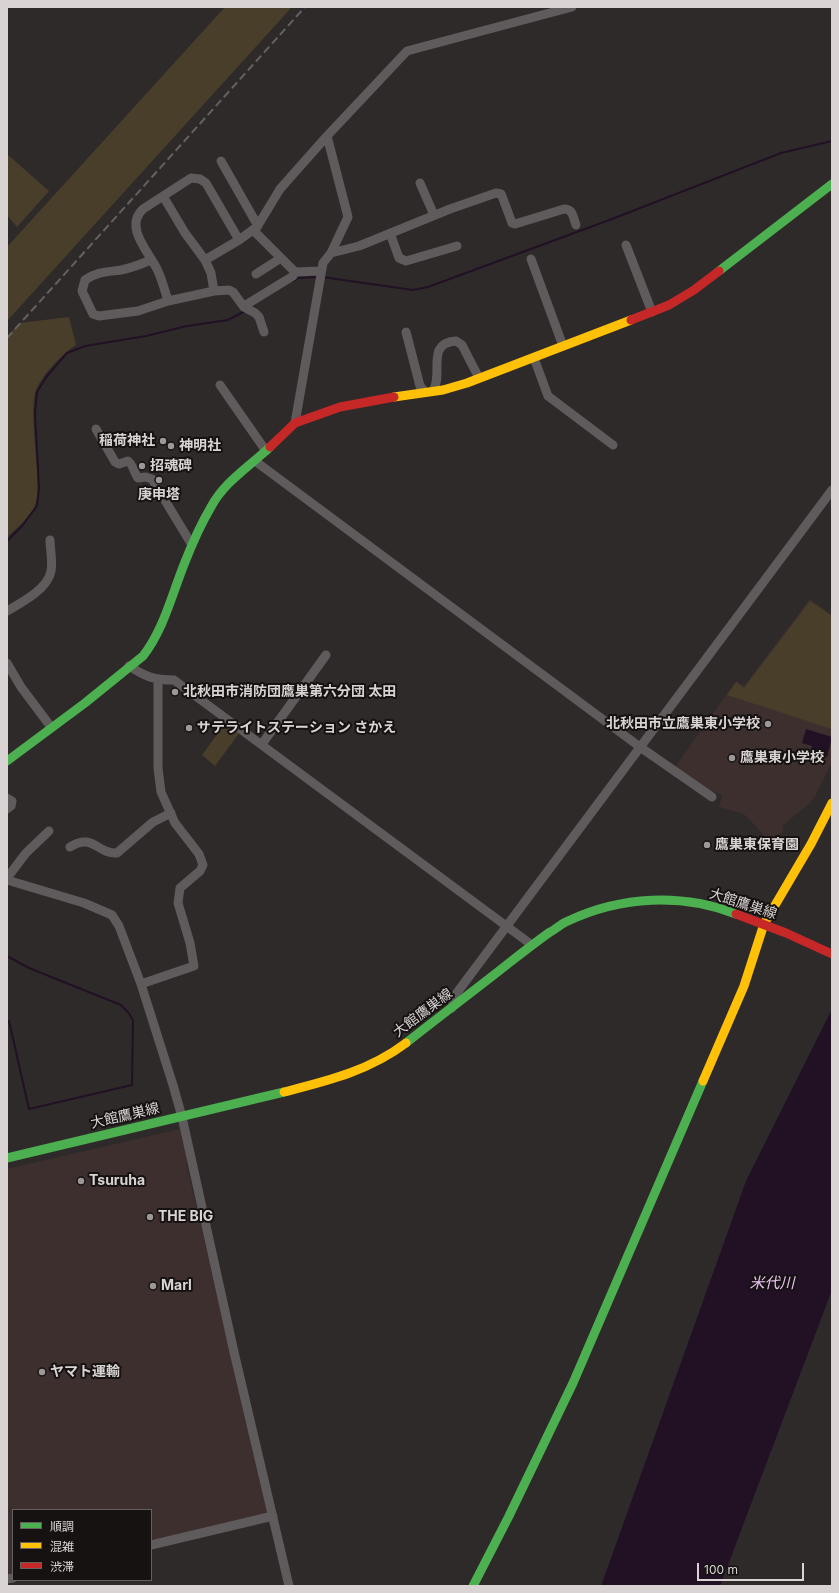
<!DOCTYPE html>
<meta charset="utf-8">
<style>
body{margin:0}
#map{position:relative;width:839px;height:1593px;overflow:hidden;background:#2e2a2a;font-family:Inter,"Noto Sans JP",sans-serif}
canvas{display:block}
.frame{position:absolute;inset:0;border:8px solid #d9d4d3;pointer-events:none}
.legend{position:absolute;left:12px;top:1509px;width:140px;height:72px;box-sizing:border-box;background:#161212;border:1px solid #64605f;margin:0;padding:5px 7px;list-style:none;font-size:12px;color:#d9d4d3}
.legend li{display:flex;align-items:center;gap:8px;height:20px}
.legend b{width:20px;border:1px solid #64605f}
.scale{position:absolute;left:697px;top:1563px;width:107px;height:18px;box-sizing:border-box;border:2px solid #d9d4d3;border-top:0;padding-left:5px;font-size:12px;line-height:14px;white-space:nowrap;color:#d9d4d3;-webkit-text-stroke:3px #161212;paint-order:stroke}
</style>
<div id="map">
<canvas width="839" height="1593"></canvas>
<div class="frame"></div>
<ul class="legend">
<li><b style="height:5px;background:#4caf50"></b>順調</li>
<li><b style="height:5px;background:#ffc107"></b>混雑</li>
<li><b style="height:5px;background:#c62828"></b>渋滞</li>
</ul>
<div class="scale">100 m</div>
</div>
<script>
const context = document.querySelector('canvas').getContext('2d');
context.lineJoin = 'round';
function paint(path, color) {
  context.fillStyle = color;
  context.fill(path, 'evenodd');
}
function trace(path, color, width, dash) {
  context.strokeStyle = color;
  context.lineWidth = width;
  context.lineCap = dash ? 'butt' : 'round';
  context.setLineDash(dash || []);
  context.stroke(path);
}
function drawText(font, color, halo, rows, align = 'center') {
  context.font = font + ' Inter,"Noto Sans JP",sans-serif';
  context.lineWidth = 4;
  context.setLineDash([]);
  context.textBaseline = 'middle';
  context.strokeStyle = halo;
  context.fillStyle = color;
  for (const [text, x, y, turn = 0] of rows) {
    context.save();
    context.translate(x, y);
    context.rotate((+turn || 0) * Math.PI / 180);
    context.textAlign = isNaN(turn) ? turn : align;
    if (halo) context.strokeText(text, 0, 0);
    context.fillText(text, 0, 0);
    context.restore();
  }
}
const built = new Path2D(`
 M810 599 832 615V763L815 796 810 803 782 826 784 831 769 842 754 824 744 814 719 807 722 795 711 791 675 767 736 681 744 686Z
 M180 1129 187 1162H186L267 1511 265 1516 151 1542V1510H13V1575L7 1576V1169Z`);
const green = new Path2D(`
 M225 7H292L7 321V247Z
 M7 154 49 191 17 227 7 215Z
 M69 317 76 345C62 354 43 374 36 390 30 405 36 451 37 469 37 480 39 494 35 505 31 516 16 529 7 537V337L19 323Z
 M810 601 832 616V729L727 695 736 682 744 688Z
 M226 722 240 732 215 766 202 755Z`);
const water = new Path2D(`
 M806 729 832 737 827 757 811 752 812 746 802 743Z
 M832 1009V1290L720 1586H601L746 1181Z`);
const stream = new Path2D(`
 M322 277 413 290 428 287 612 219 781 153 832 141
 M293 281 298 278 318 277
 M7 541 22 526 37 506 39 488 35 413 37 392 47 376 67 353 85 346 146 336 187 326 228 320 245 311
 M7 956 29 968 121 1005 128 1012 133 1020 132 1085 29 1109 9 1021H7`);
const street = new Path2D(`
 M221 161 258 226
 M420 183 434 215
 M163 196 185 233 205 260
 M253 230 295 272 321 271
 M390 233 399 258 406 261 457 246
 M626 245 652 312
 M331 253 359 246 450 209 496 193 501 194 502 196 512 223 515 224 564 209C573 209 573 217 576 225
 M531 259 563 346
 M151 260C141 264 132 268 121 270 107 272 96 272 85 280L82 291 93 314 99 316 138 311 168 301 214 291 211 273 205 260 239 240 257 227 280 189 327 136
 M256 274 281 258
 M214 291 229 290 233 292 244 307 255 313 259 317 264 332
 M168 301C165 291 162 279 157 269 148 251 124 227 143 209L191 178 200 179 206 183 239 240
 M244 306 293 276 295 272
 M406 332 420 386 425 392
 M534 358 548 396 613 445
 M220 385 266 451
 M433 391C444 374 425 343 456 341L462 345 479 378
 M295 423 323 263 331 253 348 217 327 136 407 51 572 7
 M96 429 115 462 119 464 128 461C133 464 134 473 138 478L146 477 152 479 192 545
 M255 461 640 747 712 797
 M7 611C21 603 48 589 51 571 53 562 50 549 50 540
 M7 663 21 687 51 727
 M129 666C146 677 154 680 174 680L532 945
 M262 744 326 655
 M7 798 12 801 11 806 7 809
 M70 847C93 832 98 855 117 853L153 822 171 813
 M7 878 26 853 49 831
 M7 880 84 903 112 915 119 926 141 984 173 1085 182 1117 234 1352 289 1586
 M141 984 194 966 190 943 178 903 180 888 200 871 203 865 199 854 175 823 161 792 158 768V680
 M452 1008 456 994 832 490
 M151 1545 273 1516
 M7 1579 13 1578`);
const fast = new Path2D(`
 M719 271 832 184
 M7 761 85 703 143 656C164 629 172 594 185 562 192 544 201 524 211 507 224 482 250 466 270 447
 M406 1043C440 1016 475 990 509 963 523 952 536 942 550 932 556 929 562 923 568 921 621 896 682 893 736 914
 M7 1158 284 1092
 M473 1586 509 1516 573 1383 703 1081`);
const slow = new Path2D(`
 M394 397 443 390 467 383 631 320
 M703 1081 744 986 764 924 811 844 832 803
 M284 1092C327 1081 369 1071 406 1043`);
const jam = new Path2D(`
 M631 320 669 305 694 290 719 271
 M270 447 295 423 340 407 394 397
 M736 914 786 933 832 954`);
const rail = new Path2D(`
 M7 338 305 7`);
const markers = [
 [163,441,4,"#9d9898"],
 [171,446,4,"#9d9898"],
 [142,466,4,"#9d9898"],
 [159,480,4,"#9d9898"],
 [175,692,4,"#9d9898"],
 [768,724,4,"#9d9898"],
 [189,728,4,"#9d9898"],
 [732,758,4,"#9d9898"],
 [707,845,4,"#9d9898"],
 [81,1181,4,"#9d9898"],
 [150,1217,4,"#9d9898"],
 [153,1286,4,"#9d9898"],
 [42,1372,4,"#9d9898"]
];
const poiNames = [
 ["稲荷神社",155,441,"right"],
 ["神明社",179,446],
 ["招魂碑",150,466],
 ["庚申塔",159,495,"center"],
 ["北秋田市消防団鷹巣第六分団 太田",183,692],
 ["北秋田市立鷹巣東小学校",760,724,"right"],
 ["サテライトステーション さかえ",197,728],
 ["鷹巣東小学校",740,758],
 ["鷹巣東保育園",715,845],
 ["Tsuruha",89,1181],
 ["THE BIG",158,1217],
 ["Marl",161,1286],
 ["ヤマト運輸",50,1372]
];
const streetNames = [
 ["大館鷹巣線",743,904,18],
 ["大館鷹巣線",423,1013,-37],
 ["大館鷹巣線",125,1116,-13]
];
const waterNames = [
 ["米代川",772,1283]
];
paint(built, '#3d2f2e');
paint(green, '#493e2a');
paint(water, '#221125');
trace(stream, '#221125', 2);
trace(street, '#5f5a5c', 9);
trace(fast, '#4caf50', 9);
trace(slow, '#ffc107', 9);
trace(jam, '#c62828', 9);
trace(rail, '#646161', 2, [8, 4]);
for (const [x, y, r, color] of markers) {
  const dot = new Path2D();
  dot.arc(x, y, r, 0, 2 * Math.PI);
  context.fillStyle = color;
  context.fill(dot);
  trace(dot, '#161212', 1.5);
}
drawText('bold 14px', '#d9d4d3', '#161212', poiNames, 'left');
drawText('14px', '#d9d4d3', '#161212', streetNames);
drawText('italic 15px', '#e9c2f3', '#161212', waterNames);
</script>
